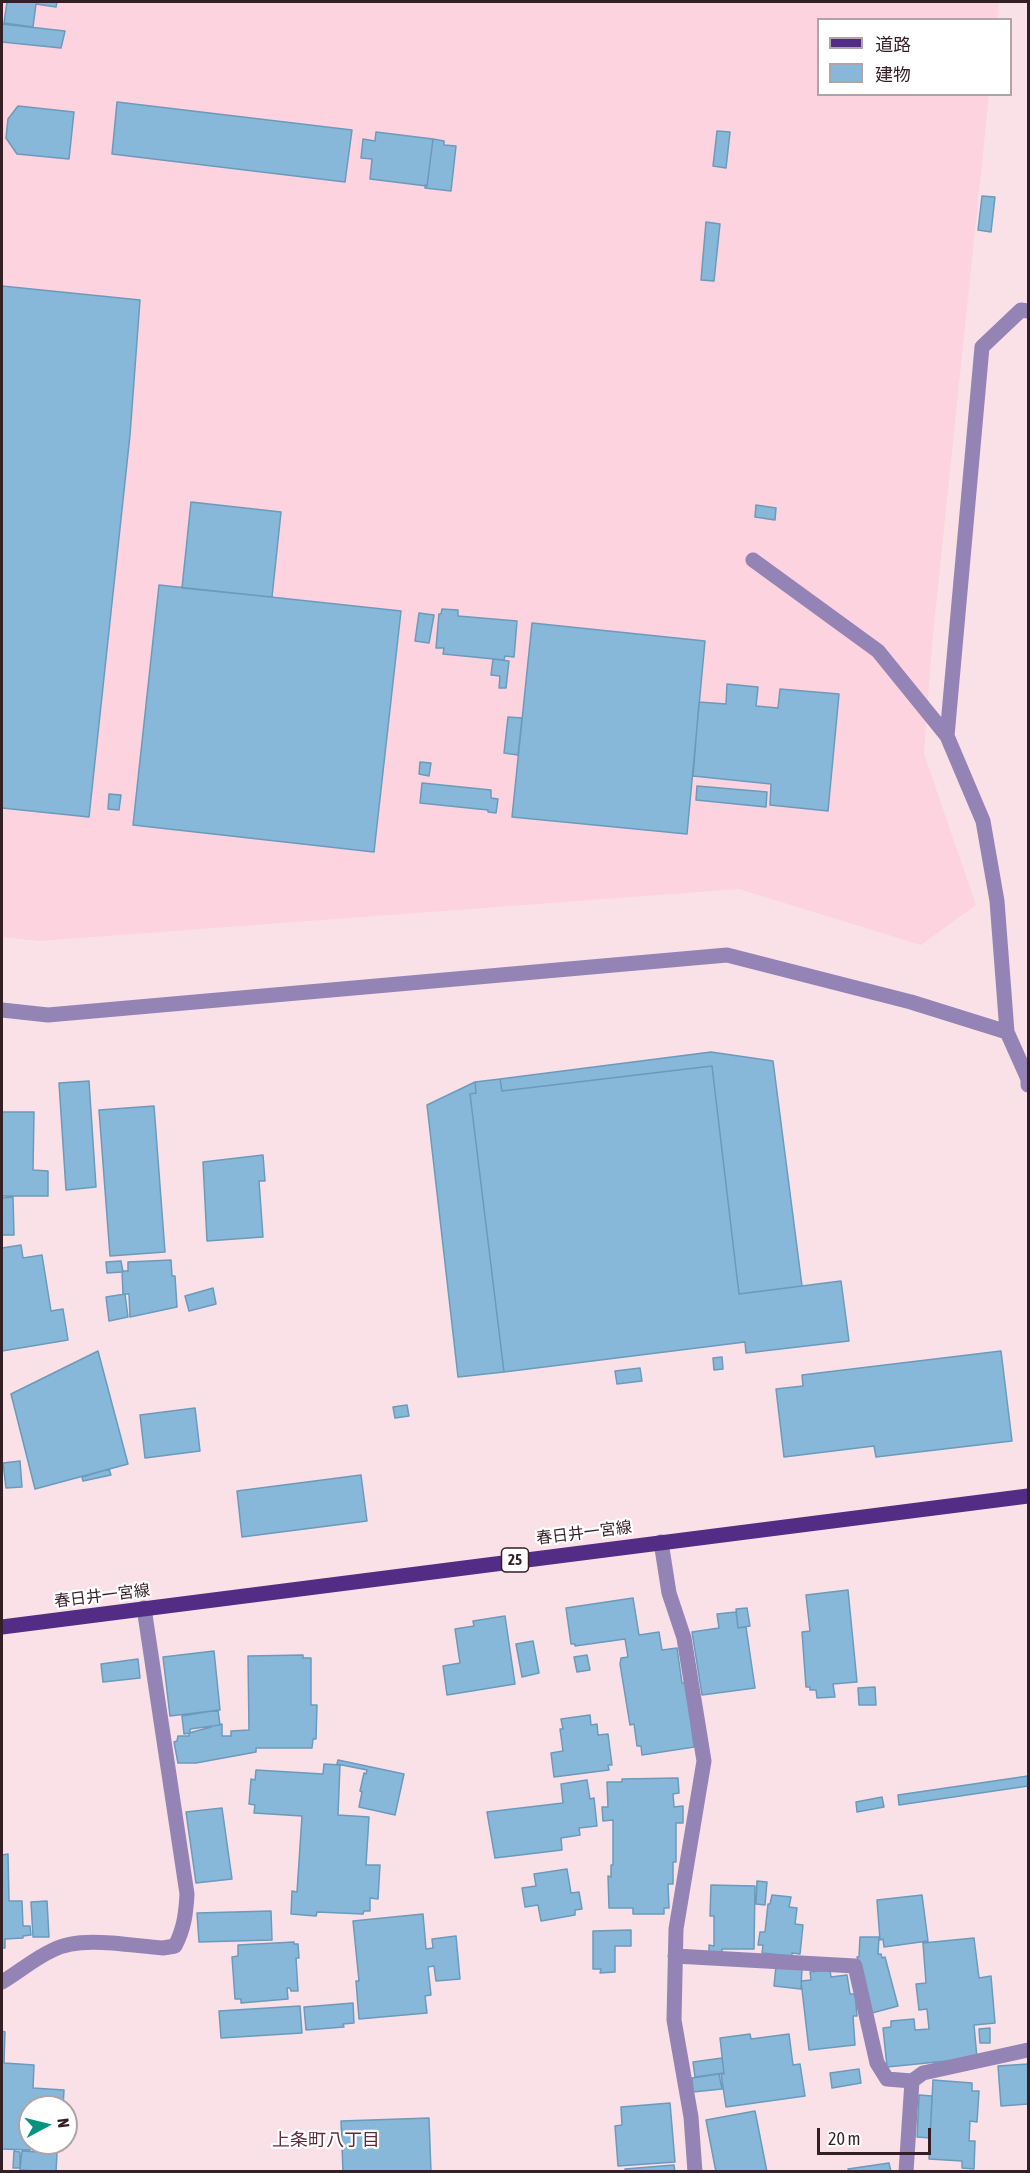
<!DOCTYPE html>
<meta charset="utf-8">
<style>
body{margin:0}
#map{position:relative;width:1030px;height:2173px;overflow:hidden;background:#fae1e8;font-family:"Asap Condensed","Noto Sans JP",sans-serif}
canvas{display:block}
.frame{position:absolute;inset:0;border:3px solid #351f26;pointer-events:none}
.legend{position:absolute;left:817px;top:18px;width:195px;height:78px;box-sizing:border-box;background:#fff;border:2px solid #aea5a8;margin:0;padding:8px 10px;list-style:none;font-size:18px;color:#351f26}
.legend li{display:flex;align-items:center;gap:12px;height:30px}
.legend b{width:30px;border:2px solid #aea5a8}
.north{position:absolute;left:18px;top:2095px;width:60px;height:60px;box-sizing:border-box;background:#fff;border:2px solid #aea5a8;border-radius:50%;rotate:83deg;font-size:16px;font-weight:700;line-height:24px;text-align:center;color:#351f26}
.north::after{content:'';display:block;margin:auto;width:21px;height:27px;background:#069480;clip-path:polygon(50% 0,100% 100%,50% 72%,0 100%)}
.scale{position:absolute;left:817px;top:2128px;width:114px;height:27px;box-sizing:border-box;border:3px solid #351f26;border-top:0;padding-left:8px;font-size:18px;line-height:21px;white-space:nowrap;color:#351f26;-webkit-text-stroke:4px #fff;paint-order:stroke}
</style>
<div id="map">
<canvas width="1030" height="2173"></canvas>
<div class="frame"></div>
<ul class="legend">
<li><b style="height:8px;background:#522c85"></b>道路</li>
<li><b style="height:16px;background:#87b8d9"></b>建物</li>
</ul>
<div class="north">N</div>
<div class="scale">20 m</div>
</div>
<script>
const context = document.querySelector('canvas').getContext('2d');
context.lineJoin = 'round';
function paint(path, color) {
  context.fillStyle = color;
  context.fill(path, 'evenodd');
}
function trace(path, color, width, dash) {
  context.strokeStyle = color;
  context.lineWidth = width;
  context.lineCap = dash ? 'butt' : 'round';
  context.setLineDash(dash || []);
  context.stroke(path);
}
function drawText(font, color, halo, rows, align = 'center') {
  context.font = font + ' "Asap Condensed","Noto Sans JP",sans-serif';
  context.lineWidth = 4.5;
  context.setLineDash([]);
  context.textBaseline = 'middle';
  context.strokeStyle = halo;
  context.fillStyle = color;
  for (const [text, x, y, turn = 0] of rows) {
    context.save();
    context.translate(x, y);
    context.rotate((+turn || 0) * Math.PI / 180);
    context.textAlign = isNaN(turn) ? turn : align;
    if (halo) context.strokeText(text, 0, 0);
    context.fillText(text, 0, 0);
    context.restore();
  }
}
const built = new Path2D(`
 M2 2H999L997 19 818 20V94L989 95 932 644 924 754 976 905 921 945 739 889 39 941 2 937Z`);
const building = new Path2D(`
 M7 2H57L56 7 36 4 33 27 4 23Z
 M2 24 65 31 61 48 2 42Z
 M117 102 352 130 345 182 112 154Z
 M18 106 74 112 69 159 17 154 6 138 8 119Z
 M717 131 730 132 726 168 713 166Z
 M376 132 433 139 427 186 370 179 372 159 361 158 363 139 375 141Z
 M433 139 444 141V145L456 146 451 191 425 188V185L427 186Z
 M982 196 995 197 991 232 978 230Z
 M706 222 720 224 714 281 701 280Z
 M2 286 140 300 130 435 89 817 2 808Z
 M191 502 281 512 272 597 182 588Z
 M756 505 776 508 775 520 755 517Z
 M159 585 401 611 374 852 133 825Z
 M442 609 458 610V616L517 621 514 657 505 656 504 660 443 654 444 648H436L439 614H441Z
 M419 613 434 615 429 643 415 641Z
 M532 623 705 641 687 834 512 817Z
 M493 659 509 661 506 688H499L500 676 491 675Z
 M727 684 758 687 756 706 778 708 780 689 839 694 828 811 770 805 771 784 693 776 699 702 726 704Z
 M508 717 522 718 518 755 504 753Z
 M420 762 431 763 429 776 419 774Z
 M422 783 491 790V798L498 799 496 813 488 812V810L420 803Z
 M697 786 767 792 766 807 696 800Z
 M109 794 121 795 119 810 108 809Z
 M711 1052 773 1061 802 1286 739 1294 712 1066 502 1091 500 1079Z
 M712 1066 739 1294 841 1281 849 1341 746 1353 745 1342 504 1372 470 1094 476 1093 475 1082 500 1079 502 1091Z
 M89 1081 96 1187 66 1190 59 1083Z
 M475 1082 476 1093 470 1094 504 1372 458 1377 427 1105Z
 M154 1106 165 1252 110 1256 99 1110Z
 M2 1112H34L33 1170 48 1171V1196H2Z
 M263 1155 265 1181H259L263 1237 207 1241 203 1162Z
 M13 1197 14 1235H2V1198Z
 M21 1245 23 1258 42 1255 51 1311 63 1309 68 1340 2 1351V1248Z
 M171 1260 172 1276H175L177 1307 130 1317 129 1294H123L122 1271H128V1262Z
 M121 1261 123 1272 107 1273 106 1262Z
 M213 1288 216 1304 189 1311 185 1296Z
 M125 1294 128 1317 109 1321 106 1297Z
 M98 1351 128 1464 35 1489 11 1394Z
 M1001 1351 1012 1441 876 1457 874 1446 784 1457 776 1389 803 1386 802 1375Z
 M722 1357 723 1369 714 1370 713 1358Z
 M640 1368 642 1381 617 1384 615 1371Z
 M407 1405 409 1416 395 1418 393 1407Z
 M195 1408 200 1451 145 1458 140 1415Z
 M20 1461 22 1487 6 1488 3 1463Z
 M109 1469 111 1475 83 1481 82 1477Z
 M361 1475 367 1521 242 1537 237 1491Z
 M848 1590 857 1682 833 1684 835 1697 817 1698 816 1690H810V1687H806L802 1632 810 1631 806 1595Z
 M633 1598 639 1635 659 1632 662 1650 677 1648 682 1683H686L694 1747 642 1755 641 1746H637L634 1724 630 1725 620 1664 621 1658 628 1657 625 1639 575 1646V1644H571L566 1608Z
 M747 1608 750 1626 738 1628 736 1609Z
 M736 1612 738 1628 746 1627 755 1688 702 1695 692 1632 719 1628 717 1614Z
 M505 1616 515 1684 447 1695 443 1666 460 1663 455 1629 474 1626 473 1621Z
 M533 1641 539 1673 522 1677 516 1644Z
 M214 1651 220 1710 170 1716 163 1657Z
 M303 1655V1658H311V1705H317L316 1739H313L312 1748H256V1752L196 1763H178L174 1742 177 1741 178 1736H189V1733L222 1724V1736H231V1731L249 1730 248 1656Z
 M587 1655 590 1670 577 1672 574 1657Z
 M138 1659 140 1678 103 1682 101 1664Z
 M875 1687 876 1705H859L858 1688Z
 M218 1710 220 1725 190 1729V1733L184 1734 182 1716Z
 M590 1715 591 1725 597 1724 598 1735 608 1734 612 1765H608L609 1770 554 1777 551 1753 563 1751 560 1729H563L561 1719Z
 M338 1760 404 1774 395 1815 359 1807 362 1792 360 1791 364 1773 366 1774 367 1770 337 1764Z
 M324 1764 340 1765 338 1815 369 1817 366 1865H380L378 1899 370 1898V1911H364L363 1914 317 1912 316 1916 291 1914 292 1891 297 1892 302 1816 254 1813 255 1805 249 1804 251 1779 255 1780 256 1770 323 1774Z
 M1028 1776V1786L899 1805 898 1795Z
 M678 1778 679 1793 673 1794 674 1807 683 1806V1823H676V1862H673V1884H668L669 1908H664V1914H633V1908H609L608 1876 611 1877V1865H613V1820L603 1821 602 1807H608L607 1782H622V1779Z
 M587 1780 590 1799 594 1798 597 1826 579 1828 580 1835 561 1838 562 1850 495 1858 487 1812 563 1803 561 1784Z
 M882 1797 884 1807 857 1812 856 1802Z
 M222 1808 232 1879 196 1883 186 1812Z
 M8 1854 9 1901H22L23 1926H30L31 1935 23 1936V1938L5 1939V1948H2V1855Z
 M567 1869 571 1893 579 1892 582 1909 575 1910V1915L541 1921 538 1905 525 1907 522 1888 536 1886 534 1874Z
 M757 1881 767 1882 765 1905 756 1904Z
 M711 1885 755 1886 754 1949H722V1953H709V1945L714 1946V1916H710Z
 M772 1895 791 1897 789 1907 797 1908 795 1924 803 1925 800 1954 792 1953V1956L762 1953 763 1945H758L760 1932H765L768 1904H770Z
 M922 1895 928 1941 884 1947 883 1939 880 1940 877 1900Z
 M47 1901 49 1937H33L31 1902Z
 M271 1911 272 1940 199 1942 197 1913Z
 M423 1914 426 1949 433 1948 432 1939 456 1936 460 1979 436 1981 434 1966 428 1967 431 1995 425 1996 427 2013 359 2019 356 1981H359L353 1921Z
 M631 1930V1946H615V1972L600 1973 601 1969H593V1931Z
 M860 1937H879L878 1954H881L882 1958 885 1957 898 2006 872 2013 857 1957H859Z
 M974 1938 979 1978 991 1976 995 2023 974 2025 977 2058 887 2067 883 2028 891 2027V2021L914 2019 915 2030 929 2029 927 2009 919 2010 916 1984 926 1983 923 1943Z
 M294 1942V1944H298L299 1958H296L298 1991H291L290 1988H287L288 1999 241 2003V1999H235L232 1957 238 1956V1945Z
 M776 1966 802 1968 801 1989 774 1986Z
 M830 1970 831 1977 847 1975 850 1994H855L857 2016H853L855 2045 809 2050 801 1981 811 1980 810 1972Z
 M353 2003 354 2023 343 2024 344 2027 306 2030 304 2007Z
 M300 2006 302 2033 221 2038 219 2011Z
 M990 2028V2043H980L979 2029Z
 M2 2031 5 2032 4 2063 34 2065 33 2088 64 2090 63 2107H30V2150L2 2149Z
 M750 2034 751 2039 789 2034 793 2065 800 2064 805 2096 726 2107 721 2074H724L720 2038Z
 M722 2058 724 2073 695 2077 693 2062Z
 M1028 2064V2104L1001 2106 998 2066Z
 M859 2069 861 2083 832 2088 830 2073Z
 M719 2074 722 2089 693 2092 692 2078Z
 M933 2080 972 2083V2091H979L977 2122 970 2121 969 2141H975L974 2169 962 2168V2161L929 2159Z
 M919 2095 932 2096 930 2138 917 2137Z
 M670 2103 675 2162 618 2166 615 2126 622 2125 621 2107Z
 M755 2111 767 2172H716L706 2120Z
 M429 2118 431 2172H343L341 2121Z
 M35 2143H57L56 2152 35 2150Z
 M14 2151 20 2152V2168H13Z
 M22 2151 57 2153 56 2172 20 2170Z
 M889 2163 891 2172H849L848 2169Z
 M674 2165 675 2172H625V2169Z`);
const minor = new Path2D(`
 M753 560 878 651 947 736 983 821 997 901 1007 1032
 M947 736 982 347 1021 310 1028 311
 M2 1010 48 1015 727 955 911 1002 1007 1032 1028 1079V1085
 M661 1542 669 1593 684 1638 704 1761 676 1929 674 2020 691 2117 695 2172
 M675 1956 855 1966 877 2063 887 2079 912 2081
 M2 1982C19 1972 35 1958 53 1950 81 1935 131 1946 163 1948L175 1946C184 1929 186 1913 187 1894L144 1608
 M906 2172 912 2081 923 2073 1028 2050`);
const major = new Path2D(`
 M2 1627 1028 1496`);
const shields = [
 [515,1560,27]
];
const shieldNames = [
 ["25",515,1560]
];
const streetNames = [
 ["春日井一宮線",584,1533,-7],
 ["春日井一宮線",102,1596,-7]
];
const neighbourhoodNames = [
 ["上条町八丁目",326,2140]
];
paint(built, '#fcd3de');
paint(building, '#87b8d9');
trace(building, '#6b9abb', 1.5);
trace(minor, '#9484b6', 15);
trace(major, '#522c85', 15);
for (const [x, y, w] of shields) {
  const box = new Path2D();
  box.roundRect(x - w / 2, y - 12, w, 24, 4.5);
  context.fillStyle = '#fff';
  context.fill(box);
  trace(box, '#351f26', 1.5);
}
drawText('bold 15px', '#351f26', null, shieldNames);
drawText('16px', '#351f26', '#fff', streetNames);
drawText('18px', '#5b2d3d', '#fff', neighbourhoodNames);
</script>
